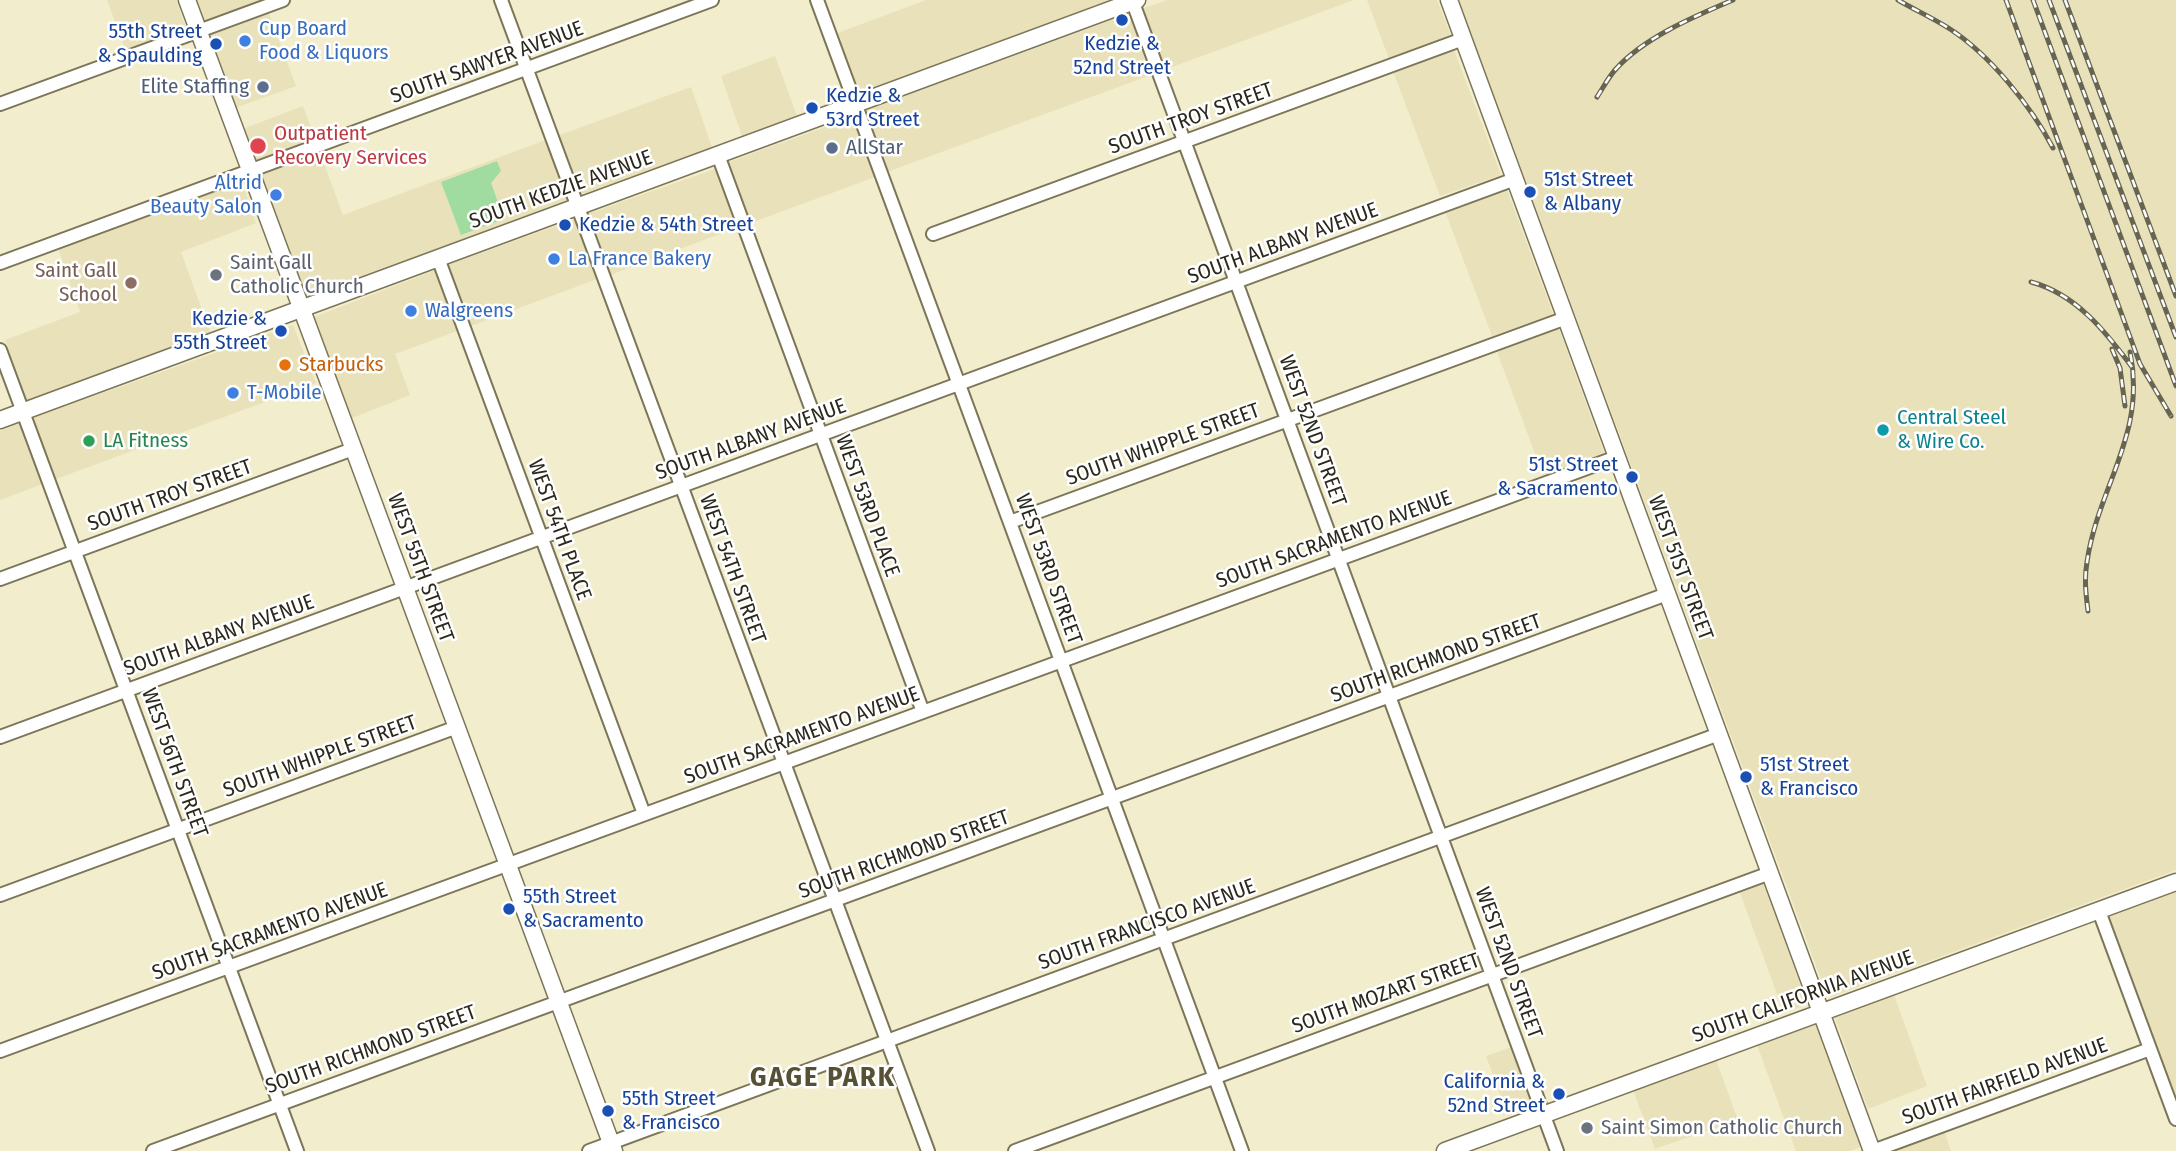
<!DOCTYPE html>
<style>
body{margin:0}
canvas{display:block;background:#f2edcc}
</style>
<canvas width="2176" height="1151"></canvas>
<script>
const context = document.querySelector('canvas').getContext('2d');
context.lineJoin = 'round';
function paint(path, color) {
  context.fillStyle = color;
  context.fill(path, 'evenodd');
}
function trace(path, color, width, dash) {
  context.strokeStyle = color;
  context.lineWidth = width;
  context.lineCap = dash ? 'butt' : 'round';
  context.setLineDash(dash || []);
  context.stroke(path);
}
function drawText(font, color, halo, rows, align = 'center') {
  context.font = font + ' "Fira Sans Condensed",sans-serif';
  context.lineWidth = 5;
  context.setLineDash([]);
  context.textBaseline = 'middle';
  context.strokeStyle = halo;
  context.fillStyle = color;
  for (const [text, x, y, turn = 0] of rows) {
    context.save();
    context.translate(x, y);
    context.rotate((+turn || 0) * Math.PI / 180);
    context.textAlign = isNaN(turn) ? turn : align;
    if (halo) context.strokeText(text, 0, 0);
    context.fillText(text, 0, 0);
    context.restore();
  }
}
const built = new Path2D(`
 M107 0H176L186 28 126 51Z
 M196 0H264L204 23Z
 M926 0H1114L857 95 835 34Z
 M1167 0H1354L1164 70 1141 9Z
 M1367 0H1437L1451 36 1389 59Z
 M1459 0H2176V870L1828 998Z
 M268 11 296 86 235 108 209 33Z
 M1129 14 1151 75 887 172 864 111Z
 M1454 50 1501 175 1440 196 1393 71Z
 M775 56 797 116 742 136 721 76Z
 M691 87 712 147 580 198 557 136Z
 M303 106 315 139 255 162 243 129Z
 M853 117 875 177 748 224 726 163Z
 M546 140 569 201 305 296 259 173 319 150 343 215Z
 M715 169 736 228 610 275 587 214Z
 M241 180 256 223 181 252 210 332 27 401 5 340 80 312 58 248Z
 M1506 187 1553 314 1492 336 1445 211Z
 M575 219 597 279 471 326 448 265Z
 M436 270 457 331 395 354 410 395 350 419 314 317Z
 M293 325 316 383 56 479 33 418Z
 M1558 326 1604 453 1543 475 1496 349Z
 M20 423 43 484 0 500V431Z
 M1763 882 1807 1004 1784 1013 1739 890Z
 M2176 892V1102L2107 917Z
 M1894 995 1927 1086 1868 1109 1835 1018Z
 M1815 1025 1861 1147 1850 1151H1796L1757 1045Z
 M1512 1047 1534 1106 1508 1116 1486 1056Z
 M1716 1060 1738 1120 1655 1149 1633 1090Z
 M1944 1131 1951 1151H1892Z`);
const green = new Path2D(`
 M497 161 501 171 491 183 504 219 461 235 441 182Z`);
const street = new Path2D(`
 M501 0 928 1151
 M817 0 1242 1151
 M1132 0 1557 1151
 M0 104 283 0
 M718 155 923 712
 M933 234 1463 39
 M438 258 644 814
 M0 263 712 0
 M0 350 297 1151
 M1010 522 1566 318
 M0 579 353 449
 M0 737 1515 179
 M0 895 457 727
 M2099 911 2176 1119
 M0 1051 1617 457
 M153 1151 1667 594
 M589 1151 1719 734
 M1015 1151 1770 873
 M1873 1151 2150 1049`);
const secondary = new Path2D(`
 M187 0 614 1151
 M1449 0 1872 1151
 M0 420 1137 0
 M1445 1151 2176 882`);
const rail = new Path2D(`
 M1898 0C1915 10 1933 18 1950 29 1990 55 2031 106 2053 148
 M2006 0 2140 364 2171 416
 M2033 0 2176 386
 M2049 0 2176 337
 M2065 0 2176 296
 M1597 97C1603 88 1608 78 1615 70 1643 38 1695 16 1733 0
 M2031 282C2076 294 2105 331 2132 367
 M2112 349 2120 368 2125 406
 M2088 611C2086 595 2084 579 2087 562 2098 486 2147 434 2130 352`);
const markers = [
 [1122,20,7,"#1a4fb4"],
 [245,41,7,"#3f7fe0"],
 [216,44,7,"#1a4fb4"],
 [263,87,7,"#5c6f8a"],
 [812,108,7,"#1a4fb4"],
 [258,146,9,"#e0444e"],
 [832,148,7,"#5c6f8a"],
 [1530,192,7,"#1a4fb4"],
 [276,195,7,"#3f7fe0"],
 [565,225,7,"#1a4fb4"],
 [554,259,7,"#3f7fe0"],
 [216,275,7,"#6b7280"],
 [131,283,7,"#8d6e63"],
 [411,311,7,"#3f7fe0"],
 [281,331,7,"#1a4fb4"],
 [285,365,7,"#e8710a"],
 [233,393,7,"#3f7fe0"],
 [1883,430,7,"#0f9aa8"],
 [89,441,7,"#2e9e5b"],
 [1632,477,7,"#1a4fb4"],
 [1746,777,7,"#1a4fb4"],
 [509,909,7,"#1a4fb4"],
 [1559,1094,7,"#1a4fb4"],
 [608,1111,7,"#1a4fb4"],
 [1587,1128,7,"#6b7280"]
];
const shopNames = [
 ["Cup Board",259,29],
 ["Food & Liquors",259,53],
 ["Altrid",262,183,"right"],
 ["Beauty Salon",262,207,"right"],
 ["La France Bakery",568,259],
 ["Walgreens",425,311],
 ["T-Mobile",247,393]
];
const transitNames = [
 ["55th Street",202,32,"right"],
 ["& Spaulding",202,56,"right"],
 ["Kedzie &",1122,44,"center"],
 ["52nd Street",1122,68,"center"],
 ["Kedzie &",826,96],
 ["53rd Street",826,120],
 ["51st Street",1544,180],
 ["& Albany",1544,204],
 ["Kedzie & 54th Street",579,225],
 ["Kedzie &",267,319,"right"],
 ["55th Street",267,343,"right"],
 ["51st Street",1618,465,"right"],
 ["& Sacramento",1618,489,"right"],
 ["51st Street",1760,765],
 ["& Francisco",1760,789],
 ["55th Street",523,897],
 ["& Sacramento",523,921],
 ["California &",1545,1082,"right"],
 ["52nd Street",1545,1106,"right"],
 ["55th Street",622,1099],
 ["& Francisco",622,1123]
];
const streetNames = [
 ["SOUTH SAWYER AVENUE",487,63,-20],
 ["SOUTH TROY STREET",1191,119,-20],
 ["SOUTH KEDZIE AVENUE",561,190,-20],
 ["SOUTH ALBANY AVENUE",1283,244,-20],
 ["WEST 52ND STREET",1312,431,70],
 ["SOUTH ALBANY AVENUE",751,440,-20],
 ["SOUTH WHIPPLE STREET",1163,445,-20],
 ["SOUTH TROY STREET",170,496,-20],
 ["WEST 53RD PLACE",867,506,70],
 ["WEST 54TH PLACE",559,530,70],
 ["SOUTH SACRAMENTO AVENUE",1334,540,-20],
 ["WEST 55TH STREET",420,568,70],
 ["WEST 51ST STREET",1680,568,70],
 ["WEST 54TH STREET",732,569,70],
 ["WEST 53RD STREET",1048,569,70],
 ["SOUTH ALBANY AVENUE",219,636,-20],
 ["SOUTH RICHMOND STREET",1436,659,-20],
 ["SOUTH SACRAMENTO AVENUE",802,736,-20],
 ["SOUTH WHIPPLE STREET",320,757,-20],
 ["WEST 56TH STREET",174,763,70],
 ["SOUTH RICHMOND STREET",904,855,-20],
 ["SOUTH FRANCISCO AVENUE",1147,925,-20],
 ["SOUTH SACRAMENTO AVENUE",270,932,-20],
 ["WEST 52ND STREET",1508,963,70],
 ["SOUTH MOZART STREET",1386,994,-20],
 ["SOUTH CALIFORNIA AVENUE",1803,997,-20],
 ["SOUTH RICHMOND STREET",371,1050,-20],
 ["SOUTH FAIRFIELD AVENUE",2005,1082,-20]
];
const serviceNames = [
 ["Elite Staffing",249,87],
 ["AllStar",846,148,"left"]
];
const healthNames = [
 ["Outpatient",274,134],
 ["Recovery Services",274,158]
];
const worshipNames = [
 ["Saint Gall",230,263],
 ["Catholic Church",230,287],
 ["Saint Simon Catholic Church",1601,1128]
];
const educationNames = [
 ["Saint Gall",117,271],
 ["School",117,295]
];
const foodNames = [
 ["Starbucks",299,365]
];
const cultureNames = [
 ["Central Steel",1897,418],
 ["& Wire Co.",1897,442]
];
const leisureNames = [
 ["LA Fitness",103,441]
];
const districtNames = [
 ["GAGE PARK",823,1078]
];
paint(built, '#e8e1b9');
paint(green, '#a0dca0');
trace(street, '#7c7659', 16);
trace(secondary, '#7c7659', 19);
trace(street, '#fff', 12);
trace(secondary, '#fff', 16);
trace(rail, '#676452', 5);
trace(rail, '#fff', 2.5, [8]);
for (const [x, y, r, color] of markers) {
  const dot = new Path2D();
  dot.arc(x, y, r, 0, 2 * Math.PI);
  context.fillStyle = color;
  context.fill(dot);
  trace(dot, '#fff', 2.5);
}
drawText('21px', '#366cbe', '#fff', shopNames, 'left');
drawText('21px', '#164399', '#fff', transitNames, 'left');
drawText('21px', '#2b291d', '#fff', streetNames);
drawText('21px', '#4e5e75', '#fff', serviceNames, 'right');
drawText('21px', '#be3a42', '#fff', healthNames, 'left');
drawText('21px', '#5b616d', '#fff', worshipNames, 'left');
drawText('21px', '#785e54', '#fff', educationNames, 'right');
drawText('21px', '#c56008', '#fff', foodNames, 'left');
drawText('21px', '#0d838f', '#fff', cultureNames, 'left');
drawText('21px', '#27864d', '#fff', leisureNames, 'left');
context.letterSpacing = '2px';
drawText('bold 28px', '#565135', '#fff', districtNames);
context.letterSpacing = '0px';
</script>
